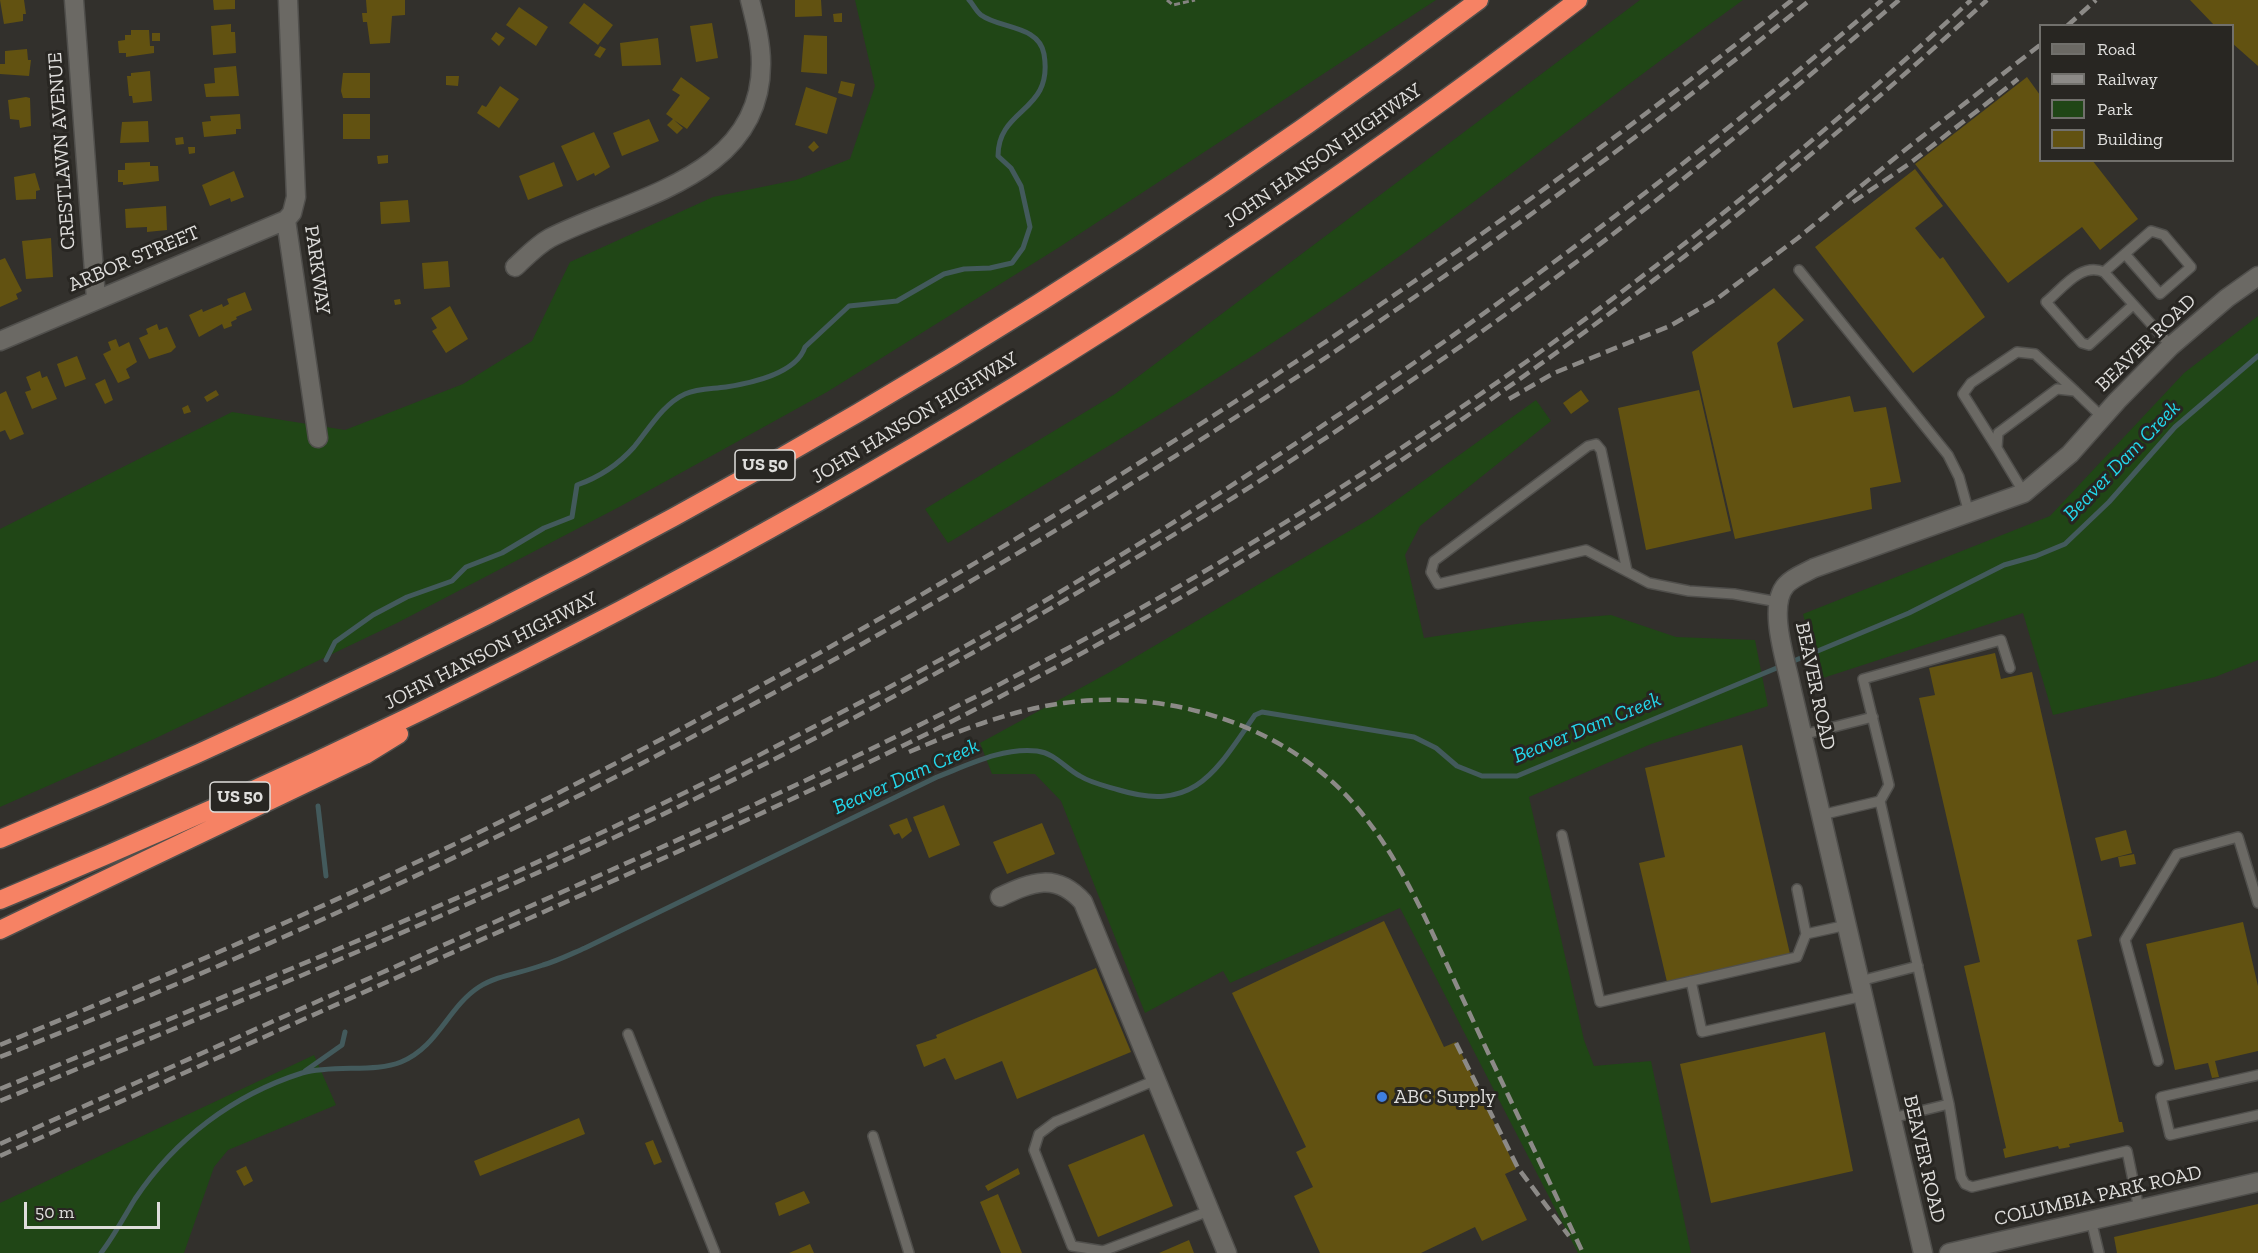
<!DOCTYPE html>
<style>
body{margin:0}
#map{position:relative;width:2258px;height:1253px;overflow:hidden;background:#32302c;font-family:"Zilla Slab",serif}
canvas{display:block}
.legend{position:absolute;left:2039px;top:24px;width:195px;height:138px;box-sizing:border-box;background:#282622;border:2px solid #71706c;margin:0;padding:8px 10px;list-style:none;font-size:18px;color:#dfdedc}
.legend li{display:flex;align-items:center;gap:12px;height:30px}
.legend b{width:30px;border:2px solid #71706c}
.scale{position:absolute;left:24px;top:1202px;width:136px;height:27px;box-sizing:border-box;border:3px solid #dfdedc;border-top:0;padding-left:8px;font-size:18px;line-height:21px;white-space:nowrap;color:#dfdedc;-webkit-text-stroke:4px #282622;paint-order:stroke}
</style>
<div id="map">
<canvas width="2258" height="1253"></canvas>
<ul class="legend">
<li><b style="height:8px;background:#6b6964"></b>Road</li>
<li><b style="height:8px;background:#8c8a87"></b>Railway</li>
<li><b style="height:16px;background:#204616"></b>Park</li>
<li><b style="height:16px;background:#625211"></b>Building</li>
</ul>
<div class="scale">50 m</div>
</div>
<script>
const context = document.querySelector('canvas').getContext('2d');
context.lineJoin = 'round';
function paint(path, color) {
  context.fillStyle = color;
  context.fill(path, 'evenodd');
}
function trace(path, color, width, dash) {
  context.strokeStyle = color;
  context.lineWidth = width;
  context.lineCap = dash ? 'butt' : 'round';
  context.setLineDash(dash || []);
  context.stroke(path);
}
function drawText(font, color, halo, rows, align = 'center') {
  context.font = font + ' "Zilla Slab",serif';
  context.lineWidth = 6;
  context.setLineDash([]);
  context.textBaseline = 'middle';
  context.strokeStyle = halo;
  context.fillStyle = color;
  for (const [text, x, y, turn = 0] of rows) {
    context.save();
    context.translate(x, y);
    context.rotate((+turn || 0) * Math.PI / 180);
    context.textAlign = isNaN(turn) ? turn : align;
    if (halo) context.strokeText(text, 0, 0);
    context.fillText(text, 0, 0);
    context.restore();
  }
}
const green = new Path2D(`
 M855 0H1436L1058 248 827 392 621 506 397 623 154 739 0 807V529L232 412 345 430 463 384 532 341 570 262 713 197 796 180 850 159 875 86Z
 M1640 0H1743C1638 75 1537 156 1433 232 1278 346 1112 444 948 543L925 509 1115 394Z
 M2258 316V660L2215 677 2053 715 2023 613 1820 679 1803 614 2050 516 2184 373Z
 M1536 400 1551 421 1420 526 1405 555 1424 638 1530 622 1611 615 1676 637 1755 640 1768 706 1651 744 1529 797 1584 1040 1594 1066 1651 1061 1691 1253H1578L1400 908 1230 983 1223 971 1145 1013 1061 801 1035 774H992L980 743 1110 672 1373 517Z
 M314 1055 336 1105 228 1150 214 1167 184 1253H0V1203Z`);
const stream = new Path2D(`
 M326 660 335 642 373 615 407 597 452 581 466 567 502 553 544 528 572 517 577 485C600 477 618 465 634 447 649 429 663 404 685 394 698 388 712 389 726 387 751 383 796 374 805 347L849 306 897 301 944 274 964 269 990 268 1012 263 1023 248 1030 227 1021 186 1011 168 998 156C998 107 1054 113 1044 54 1039 25 1000 29 981 15 976 11 973 4 969 0
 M318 806 326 876
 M305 1071 342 1045 345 1032
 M101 1253C114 1236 124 1217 135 1199 175 1139 233 1095 302 1073 334 1064 375 1073 401 1062 438 1047 448 1007 479 987 498 975 522 973 543 965 557 961 571 954 585 948L937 777C968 765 1003 747 1037 751 1055 753 1066 769 1080 776 1091 783 1106 786 1119 790 1195 813 1216 771 1255 715L1262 712 1414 737 1436 748 1457 766 1482 776H1517L1909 613 2004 565 2036 556 2065 544 2109 502 2175 427 2258 356`);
const building = new Path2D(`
 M0 0H24L26 14H23V21L4 24Z
 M213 0H235V9L214 10Z
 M366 0H405V15L392 16 390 43 370 44 367 22H363L362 13H367Z
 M795 0H821L822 16 795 17Z
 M2190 0H2258V66L2232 43V26H2215Z
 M584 3 613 25 598 45 569 23Z
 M519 7 548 27 536 46 506 25Z
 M842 13V22H834L833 14Z
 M712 23 718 58 696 62 690 26Z
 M231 24V32H235L236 53 213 55 211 26Z
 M131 30H149L150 46H154V53L126 57V53H119L118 41 125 40V35H131Z
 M496 32 505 38 499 46 491 39Z
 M152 33H160V41H152Z
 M804 35 827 36V74L801 72Z
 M658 38 661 65 622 66 620 43Z
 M600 46 606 49 600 58 594 55Z
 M27 49 28 60H31L29 76 0 74V64H5V51Z
 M236 66 239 96 206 97 204 84 215 83 214 68Z
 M150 71 152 101 133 103 132 96H129L127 76H131V73Z
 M343 73H370V98H343L341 91Z
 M446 76H459L458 86 446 85Z
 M681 77 710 98 687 129 674 120 683 128 677 134 667 125 673 119 666 114 680 95 672 90Z
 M2027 77 2040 95V160H2092L2138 219 2100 250 2082 227 2008 283 1915 164Z
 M841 81 855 84 852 97 838 93Z
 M500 86 519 99 499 128 477 113 482 105 486 107Z
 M806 87 837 98 827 134 795 125Z
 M26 97 30 98 31 126 20 128 19 120 10 119 8 100Z
 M240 114 241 129H236V134L204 137 202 122 211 121 210 116Z
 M343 114H370V139H343Z
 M649 119 659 141 622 156 613 133Z
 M148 121 149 142 120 143 122 122Z
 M594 132 610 167 595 176 594 173 577 181 561 146Z
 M183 137 184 144 176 145 175 138Z
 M814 141 819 147 813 152 808 147Z
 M188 147H195V153L189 154Z
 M388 155V163L378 164 377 156Z
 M150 162V166H158L159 181 123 185V182H118V170H125V163Z
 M554 162 563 186 528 200 519 176Z
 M1915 169 1943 206 1915 228 1940 259 1943 257 1985 317 1913 373 1815 247Z
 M234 171 244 197 231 202 230 198 210 206 202 185Z
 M35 173 40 190 36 191V199L16 200 14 177Z
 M408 200 410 222 381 224 380 202Z
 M166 206 167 230 147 232V227L126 228 125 209Z
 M51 238 53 277 26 279 22 241Z
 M5 258 22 291 16 294 18 299 0 307V260Z
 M448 261 450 287 424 289 422 263Z
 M1774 288 1804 320 1777 343 1793 408 1850 396 1854 412 1886 407 1901 482 1870 488 1872 509 1735 539 1692 352Z
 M245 292 252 310 236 317 237 319 231 322 232 326 224 329 222 324 199 337 189 315 202 309 203 312 222 304 223 307 229 304 227 299Z
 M400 299 401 304 395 305 394 300Z
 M450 306 468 339 446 353 432 331 437 328 431 318Z
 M157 324 159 330 167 327 176 347 171 352 149 359 139 338 148 334 146 329Z
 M116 339 119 347 129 342 137 362 126 369 130 378 118 383 103 354 111 350 108 342Z
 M77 356 86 379 65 387 57 364Z
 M40 371 42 378 47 376 57 399 32 409 25 392 31 390 26 377Z
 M105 379 113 400 105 404 95 384Z
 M216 390 219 395 207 402 204 397Z
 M1581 390 1589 401 1571 414 1563 403Z
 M1699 390 1731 531 1646 550 1618 408Z
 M6 391 24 434 10 440 5 430 0 432V394Z
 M188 405 191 412 184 414 182 408Z
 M1995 653 2001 679 2032 672 2092 936 2077 940 2119 1122H2122L2124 1132 2069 1144 2070 1147 2059 1149 2058 1146 2005 1158 2003 1149 2006 1148 1964 966 1980 962 1919 698 1935 695 1929 668Z
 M1742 745 1790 954 1667 982 1639 863 1665 857 1645 768Z
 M944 805 960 845 929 858 913 817Z
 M907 818 912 831 902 839 899 833 894 835 889 825Z
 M1042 823 1055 854 1007 874 993 842Z
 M2126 830 2132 853 2101 861 2095 838Z
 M2134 854 2136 864 2120 867 2118 857Z
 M1384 921 1444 1047 1456 1042 1516 1169 1505 1174 1527 1220 1482 1241 1475 1227 1421 1253H1320L1294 1196 1313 1187 1296 1152 1306 1147 1232 993Z
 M2243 922 2258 986V1051L2215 1061 2219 1077 2212 1078 2208 1063 2175 1070 2146 944Z
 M1096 968 1131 1052 1017 1099 1002 1061 955 1080 945 1058 924 1067 916 1045 937 1038 936 1035Z
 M1825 1032 1853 1171 1711 1203 1680 1064Z
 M579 1118 585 1134 480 1176 474 1161Z
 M1144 1134 1173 1206 1098 1237 1068 1165Z
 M653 1140 662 1162 654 1165 645 1143Z
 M246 1166 253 1181 244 1186 236 1171Z
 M1018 1168 1020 1174 988 1191 985 1186Z
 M804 1191 810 1203 779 1216 775 1203Z
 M998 1194 1022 1253H1001L980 1202Z
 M2258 1204V1253H2117L2114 1237Z
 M1189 1240 1194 1253H1159Z
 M810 1244 814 1253H789Z`);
const path = new Path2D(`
 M1167 0 1173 5 1195 0`);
const lane = new Path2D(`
 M1799 270 1948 455 1959 477 1969 513
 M2104 272 2151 231 2164 235 2191 267 2160 294 2125 254
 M2133 305 2089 345 2082 343 2046 302C2063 288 2081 262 2104 272L2171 346
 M1997 448 1963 394 1971 383 2017 352 2035 354 2075 391
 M2024 493 1997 448 1998 433 2057 389 2075 391 2102 417
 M1627 571 1601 450 1596 444 1588 446 1434 561 1431 572 1438 584 1586 550 1649 583 1689 591 1734 594 1778 602
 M1802 735 1873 717
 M1880 801 1889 785 1863 679 2001 640 2010 668
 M1821 815 1880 801 1949 1104 1892 1118
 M1562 835 1600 1002 1797 957 1806 934 1847 925
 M1797 889 1806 934
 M1691 981 1702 1032 1863 996
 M1860 981 1918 966
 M628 1034 715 1253
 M2158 1061 2125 940 2177 854 2238 837 2258 903
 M2258 1075 2161 1097 2170 1135 2258 1115
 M1156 1080 1055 1122 1039 1134 1034 1150 1072 1246 1103 1251 1209 1211
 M1949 1104 1961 1177 1965 1184 1972 1187 2127 1151 2139 1209
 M873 1136 909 1253
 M2091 1220 2099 1253`);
const street = new Path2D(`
 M74 0 96 299
 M288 0 296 197 292 213 286 220 318 438
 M515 267C525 258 537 245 550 238 630 197 762 178 761 63 761 42 755 20 750 0
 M0 341 286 220
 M1000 897C1032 882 1056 872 1083 902L1227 1253
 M1923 1253 1791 686C1786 661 1767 606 1786 585 1793 577 1805 573 1814 568L2024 493 2070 454 2117 401 2171 346 2227 298 2258 276`);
const secondary = new Path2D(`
 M1949 1253 2258 1182`);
const highway = new Path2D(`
 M0 839C524 622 1025 341 1479 0
 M0 900C561 669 1096 369 1578 0
 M0 930 365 755 399 734`);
const rail = new Path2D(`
 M2067 26 2096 0
 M1853 202 1909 164 2018 79
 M1509 399 1554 373 1670 326 1718 298 1798 238 1901 153 2040 45
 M909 752C958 731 1011 710 1064 703 1170 688 1292 727 1360 811 1405 866 1432 933 1462 997 1502 1083 1543 1168 1583 1253
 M1456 1043 1518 1168 1569 1236
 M0 1045C190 966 379 884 562 791 997 568 1410 305 1792 0
 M0 1057C643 802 1273 436 1810 0
 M0 1089C250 985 503 886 744 763 848 709 953 655 1053 596 1347 421 1623 222 1882 0
 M0 1101C249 997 500 897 741 776 992 650 1234 505 1464 344 1615 238 1758 120 1899 0
 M0 1144C175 1065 350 987 526 908 747 810 966 709 1176 588 1460 423 1730 223 1971 0
 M0 1156C177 1076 353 997 530 918 714 836 898 753 1075 657 1404 478 1711 254 1987 0`);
const markers = [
 [1382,1097,6,"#3f7fe0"]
];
const shields = [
 [765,465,60],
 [240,797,60]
];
const shieldNames = [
 ["US 50",765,465],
 ["US 50",240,797]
];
const streetNames = [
 ["CRESTLAWN AVENUE",62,151,-94],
 ["JOHN HANSON HIGHWAY",1323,156,-35],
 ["ARBOR STREET",134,259,-23],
 ["PARKWAY",317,270,82],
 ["BEAVER ROAD",2146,343,-44],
 ["JOHN HANSON HIGHWAY",915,418,-31],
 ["JOHN HANSON HIGHWAY",491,651,-27],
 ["BEAVER ROAD",1815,686,78],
 ["BEAVER ROAD",1924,1159,77],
 ["COLUMBIA PARK ROAD",2098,1196,-13]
];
const poiNames = [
 ["ABC Supply",1394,1097]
];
const waterNames = [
 ["Beaver Dam Creek",2122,461,-46],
 ["Beaver Dam Creek",1587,728,-22],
 ["Beaver Dam Creek",906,777,-24]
];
paint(green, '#204616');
trace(stream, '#435a5c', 5);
paint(building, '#625211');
trace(lane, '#504f4c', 12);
trace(street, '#504f4c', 21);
trace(secondary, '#504f4c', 21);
trace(highway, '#504f4c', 21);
trace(path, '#858380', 3, [6, 3]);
trace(lane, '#6b6964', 9);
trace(street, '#6b6964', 18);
trace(secondary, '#6b6964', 18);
trace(highway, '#f68264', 18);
trace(rail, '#8c8a87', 4.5, [12, 6]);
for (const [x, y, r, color] of markers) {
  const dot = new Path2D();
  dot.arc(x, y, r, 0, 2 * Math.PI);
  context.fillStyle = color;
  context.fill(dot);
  trace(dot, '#282622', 2);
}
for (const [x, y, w] of shields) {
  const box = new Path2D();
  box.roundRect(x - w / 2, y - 15, w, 30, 4.5);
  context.fillStyle = '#282622';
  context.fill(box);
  trace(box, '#dfdedc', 1.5);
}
drawText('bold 18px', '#dfdedc', null, shieldNames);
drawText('20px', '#dfdedc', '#282622', streetNames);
drawText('20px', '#dfdedc', '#282622', poiNames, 'left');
drawText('italic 21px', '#24d7eb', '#282622', waterNames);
</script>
